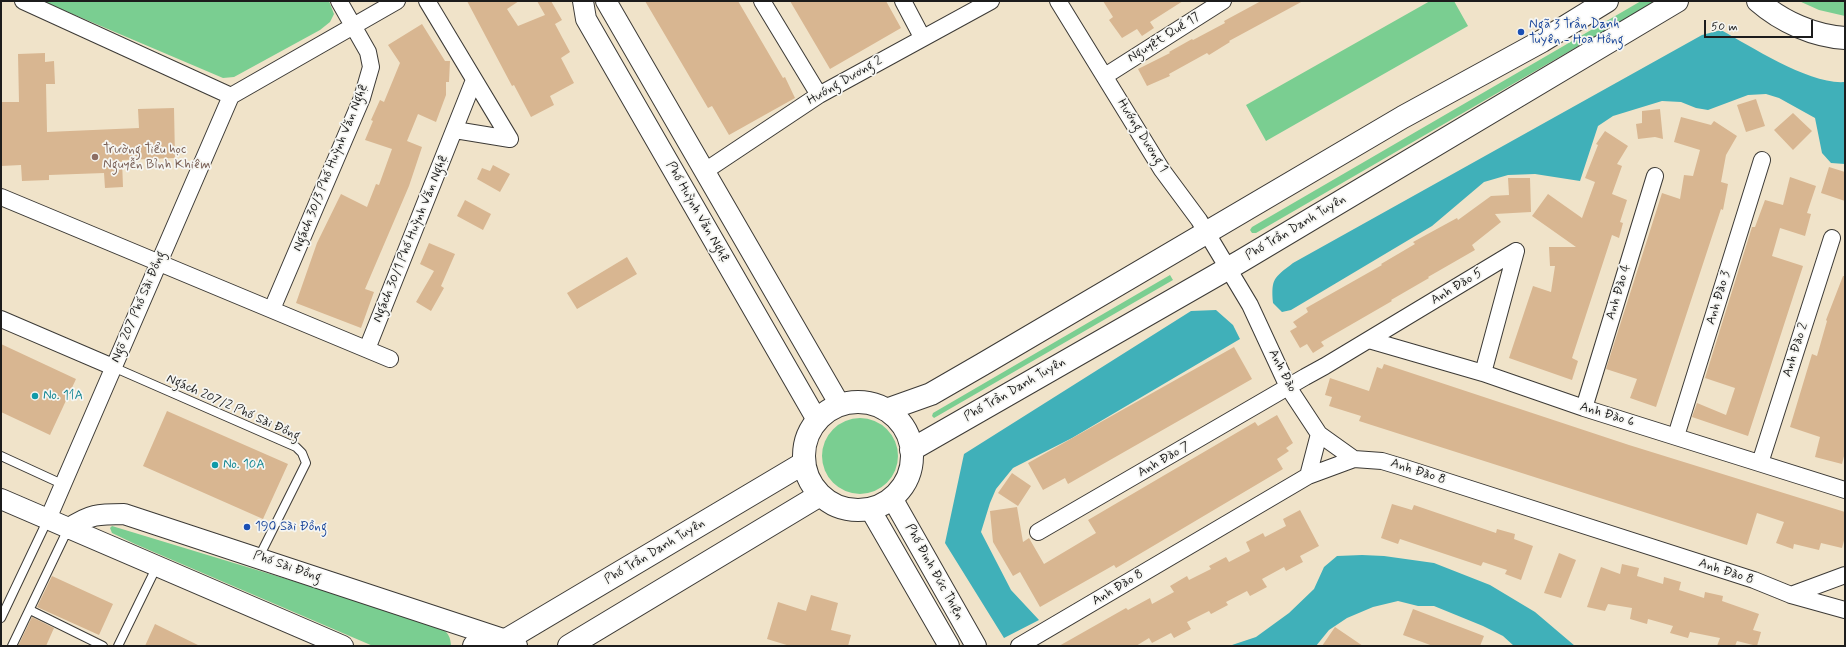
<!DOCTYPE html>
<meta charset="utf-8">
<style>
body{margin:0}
#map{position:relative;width:1846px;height:647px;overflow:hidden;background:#f0e3c9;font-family:Mynerve,sans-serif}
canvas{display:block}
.frame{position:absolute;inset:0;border:2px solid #1c1c1c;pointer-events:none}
.scale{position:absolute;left:1704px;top:20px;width:109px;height:18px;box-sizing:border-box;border:2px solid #1c1c1c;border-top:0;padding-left:5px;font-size:12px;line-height:14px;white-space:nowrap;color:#1c1c1c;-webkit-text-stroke:3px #f6f6f2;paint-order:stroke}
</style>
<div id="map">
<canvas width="1846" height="647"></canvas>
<div class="frame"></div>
<div class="scale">50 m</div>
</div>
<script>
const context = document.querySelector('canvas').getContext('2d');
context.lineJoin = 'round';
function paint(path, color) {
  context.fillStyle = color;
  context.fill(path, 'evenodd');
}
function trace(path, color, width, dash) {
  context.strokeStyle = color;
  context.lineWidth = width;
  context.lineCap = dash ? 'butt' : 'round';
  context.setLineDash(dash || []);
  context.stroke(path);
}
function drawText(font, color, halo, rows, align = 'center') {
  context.font = font + ' Mynerve,sans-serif';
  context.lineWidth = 3.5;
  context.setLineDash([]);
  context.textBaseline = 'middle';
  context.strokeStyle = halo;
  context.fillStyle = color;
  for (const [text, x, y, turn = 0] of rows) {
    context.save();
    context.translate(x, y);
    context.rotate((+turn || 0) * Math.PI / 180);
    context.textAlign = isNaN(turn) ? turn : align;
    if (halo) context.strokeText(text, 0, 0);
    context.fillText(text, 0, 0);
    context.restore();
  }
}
const green = new Path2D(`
 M42 1H329L334 14 330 22 320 30 234 77 223 78Z
 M1430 1H1454L1468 26 1266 141 1246 105Z
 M1641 1H1656L1256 233H1252L1250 230 1252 227Z
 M1799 1H1845V16L1819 10Z
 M1170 275 1173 280 934 418 932 416 933 413Z
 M822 456a38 38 0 1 1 76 0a38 38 0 1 1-76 0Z
 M112 526 425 621C438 626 451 629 451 646H373L135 544 112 533 110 528Z`);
const water = new Path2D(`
 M1721 30C1752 47 1810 85 1845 82V164L1831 163 1822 153 1815 118 1779 98 1766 94 1748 95 1708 110 1696 108 1681 102 1662 101 1613 116 1598 126 1580 181 1535 174 1508 175 1484 182 1432 226 1291 310 1282 312 1273 303C1271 278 1274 278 1293 263L1702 35Z
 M1216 310 1233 325 1240 339 1072 438 1013 468 996 489 990 503 981 532 1011 590 1039 620 1004 638 945 543 964 454 1191 311Z
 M1362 555 1384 556 1434 563 1490 585 1535 612 1575 646H1514L1503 636 1483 626 1434 606H1418L1398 601 1373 607 1347 618 1329 630 1316 646H1229L1256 637 1289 613 1314 589 1324 567 1337 556Z`);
const building = new Path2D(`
 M467 1H519L507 9 518 26 545 15 537 1H551L562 20 555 24 570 52 561 58 574 83 550 96 554 105 531 117 514 85 512 86Z
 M645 1H738L783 78 785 77 795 98 729 135 712 106 708 108Z
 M790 1H886L901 28 830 69Z
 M1103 1H1183L1150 22 1154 28 1142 36 1137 29 1122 38 1109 20 1113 17Z
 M1261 1H1303L1229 41 1230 42 1209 55 1207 53 1169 74 1170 76 1147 86 1138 69 1170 53 1169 52 1192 39 1193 40 1225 23 1224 21Z
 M422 24 445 61H450L449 82H446V95L436 122 418 114 407 141 422 147 409 186 365 289 374 292 361 328 296 303 317 243 341 194 367 207 376 184 379 185 392 149 365 140 373 121 371 120 380 100 384 102 400 63 388 45Z
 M45 53V62L54 61 55 84H46L47 132 139 128 138 109 174 108 175 158 122 160 123 187 105 188 104 173 49 175V180L22 181 21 165 1 166V102H19L18 54Z
 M1756 99 1765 126 1746 132 1737 105Z
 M1660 109 1663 139 1655 137 1638 139 1636 124 1642 123V111Z
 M1793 113 1812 131 1793 150 1774 130Z
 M1681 117 1711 125 1714 121 1737 136 1726 155 1721 182 1728 184 1723 210 1721 209 1656 407 1630 398 1637 379 1606 369 1662 193 1680 199 1684 175 1693 176 1700 150 1674 142Z
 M1605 131 1628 146 1617 164 1622 166 1612 194 1627 200 1620 222 1623 223 1619 238 1612 235 1572 358 1578 361 1572 380 1509 358 1533 286 1551 292 1555 266H1550L1549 247H1576L1532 216 1548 194 1582 218 1595 182 1585 178 1598 145 1596 144Z
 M493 165 510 174 500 192 477 179 482 168 490 171Z
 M1829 167 1845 172V201L1821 193Z
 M1790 177 1816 186 1807 213 1811 214 1805 236 1780 228 1772 256 1803 266 1748 436 1692 417 1697 403 1726 415 1735 388 1705 378 1752 227H1755L1765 200 1783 205Z
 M1508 178H1530L1531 212 1495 214 1501 222 1472 245 1475 250 1428 277 1429 278 1391 300 1392 301 1321 342 1324 346 1313 353 1307 344 1300 348 1290 331 1297 327 1293 322 1308 312 1306 308 1382 265 1381 264 1415 244 1413 242 1457 218 1458 220 1491 196 1509 195Z
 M465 200 491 214 483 230 457 216Z
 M429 243 455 254 441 286 444 288 431 311 416 302 434 271 420 264Z
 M627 257 637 274 577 309 567 293Z
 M1843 276H1845V452L1842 464 1815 457 1820 437 1790 427 1812 354 1817 356 1827 321 1826 320Z
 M1 344 76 379 50 435 1 412Z
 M1234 347 1252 379 1068 484 1065 478 1043 490 1028 463Z
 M1384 364 1629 445 1845 512V537L1842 548 1821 543 1819 550 1794 544 1793 549 1776 543 1784 522 1757 513 1747 545 1359 421 1361 416 1329 406 1332 397 1325 395 1330 378 1369 391 1377 367 1382 369Z
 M167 411 288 464 263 519 143 466Z
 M1277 415 1293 443 1286 448 1289 451 1277 459 1283 469 1116 568 1114 565 1040 607 1020 572 1013 576 993 542 990 511 1017 507 1023 542 1029 538 1044 564 1096 533 1088 520 1255 422 1258 426Z
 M1012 473 1031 486 1018 506 998 493Z
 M1392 504 1412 510 1414 505 1496 533 1497 529 1515 534 1514 539 1533 546 1521 580 1505 574 1507 570 1483 562 1481 566 1400 539 1398 544 1381 538Z
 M1300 510 1319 546 1300 556 1303 562 1286 571 1284 567 1262 579 1267 587 1250 596 1247 591 1226 602 1228 605 1211 614 1209 611 1187 622 1191 629 1174 638 1171 633 1152 643 1149 638 1136 646H1059L1126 608 1128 610 1150 598 1152 604 1174 592 1170 586 1187 576 1189 580 1211 569 1209 566 1226 557 1229 562 1250 551 1246 542 1263 533 1265 537 1286 526 1283 519Z
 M1559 553 1576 560 1561 598 1544 593Z
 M1622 564 1639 568 1637 576 1663 584 1664 577 1681 582 1679 590 1704 598 1705 592 1723 596 1722 601 1759 614 1753 630 1761 632 1757 646 1737 641 1735 646H1717L1720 638 1690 632 1688 638 1670 633 1673 626 1648 619 1647 624 1630 619 1632 608 1608 604 1605 611 1587 607 1601 567 1620 574Z
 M52 576 113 604 99 635 37 607Z
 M811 595 838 603 831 630 851 635 848 646H790L767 639 778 602 806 611Z
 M1413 609 1484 636 1480 646H1433L1403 635Z
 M32 617 54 628 46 646H18Z
 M155 624 200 646H145Z
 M1335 627 1363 646H1322Z`);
const service = new Path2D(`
 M113 367 296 447 302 453 306 463 259 557
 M1 456 62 484
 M30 610 103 646
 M1 618 48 519
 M12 646 68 529
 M118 646 157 566`);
const minor = new Path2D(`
 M23 1 231 96
 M427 1 510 139
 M762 1 819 95
 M903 1 922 37
 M1058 1 1162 170 1199 220 1250 305 1288 387 1319 434 1354 459
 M1105 76 1223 1
 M231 96 397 1
 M455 130 510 139
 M705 171 819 95 991 1
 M1 197 390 359
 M272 309 362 98 371 67 368 52 339 1
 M1 319 113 367
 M1369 340 1483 373 1584 408 1845 490
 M367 349 474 80
 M1483 373 1516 251
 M1584 408 1655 176
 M1676 436 1762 160
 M1760 463 1832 238
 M1308 476 1319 434
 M48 519 231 96
 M1038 532 1305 377 1325 366 1516 251
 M1791 595 1845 575
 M1019 646 1308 476 1354 459 1382 461 1402 467 1754 580 1791 595 1845 610`);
const tertiary = new Path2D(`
 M583 1 586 19 817 420
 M606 1 840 405
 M892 498 976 646
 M1 499 343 646
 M870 509 949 646
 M68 529C90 514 98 514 124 514L506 640`);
const primary = new Path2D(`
 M1758 1C1782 22 1814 36 1845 38
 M804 456a54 54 0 1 1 108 0a54 54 0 1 1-108 0Z
 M886 410 931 394 983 364 1403 117 1542 41 1607 1
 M911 450 1241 261 1677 1
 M506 640 804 463
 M474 646C489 639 501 639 516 646
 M569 646 820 495`);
const markers = [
 [1521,32,4,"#1a4fb4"],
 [95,157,4,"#8d6e63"],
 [35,396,4,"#0f9aa8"],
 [215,465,4,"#0f9aa8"],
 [247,527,4,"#1a4fb4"]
];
const transitNames = [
 ["Ngã 3 Trần Danh",1529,25],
 ["Tuyên - Hoa Hồng",1529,40],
 ["190 Sài Đồng",255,527]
];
const streetNames = [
 ["Nguyệt Quế 17",1164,38,-32],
 ["Hướng Dương 2",845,81,-30],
 ["Hướng Dương 1",1142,136,58],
 ["Ngách 30/3 Phố Huỳnh Văn Nghệ",331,168,-68],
 ["Phố Huỳnh Văn Nghệ",697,212,60],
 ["Phố Trần Danh Tuyên",1296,228,-31],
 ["Ngách 30/1 Phố Huỳnh Văn Nghệ",411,239,-68],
 ["Anh Đào 5",1457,287,-31],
 ["Anh Đào 4",1619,292,-73],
 ["Anh Đào 3",1719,298,-73],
 ["Ngõ 207 Phố Sài Đồng",139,307,-67],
 ["Anh Đào 2",1796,350,-72],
 ["Anh Đào",1282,371,63],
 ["Phố Trần Danh Tuyên",1015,390,-30],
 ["Ngách 207/2 Phố Sài Đồng",233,408,24],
 ["Anh Đào 6",1607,415,17],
 ["Anh Đào 7",1164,460,-30],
 ["Anh Đào 8",1418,472,18],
 ["Phố Trần Danh Tuyên",655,552,-31],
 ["Phố Sài Đồng",287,567,19],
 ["Phố Đinh Đức Thiện",934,572,61],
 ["Anh Đào 8",1726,572,18],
 ["Anh Đào 8",1118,588,-31]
];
const educationNames = [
 ["Trường Tiểu học",103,150],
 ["Nguyễn Bỉnh Khiêm",103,165]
];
const cultureNames = [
 ["No. 11A",43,396],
 ["No. 10A",223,465]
];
paint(green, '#7ace91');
paint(water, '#40b0b9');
paint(building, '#d8b691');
trace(service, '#3c3a36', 10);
trace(minor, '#3c3a36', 18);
trace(tertiary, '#3c3a36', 22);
trace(primary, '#3c3a36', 24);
trace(service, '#fff', 8);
trace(minor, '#fff', 16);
trace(tertiary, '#fff', 20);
trace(primary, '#fff', 22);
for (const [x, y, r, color] of markers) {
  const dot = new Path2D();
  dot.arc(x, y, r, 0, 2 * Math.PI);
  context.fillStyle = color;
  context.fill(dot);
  trace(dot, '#f6f6f2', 1.5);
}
drawText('13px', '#164399', '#f6f6f2', transitNames, 'left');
drawText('13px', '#1c1c1c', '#f6f6f2', streetNames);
drawText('13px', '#785e54', '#f6f6f2', educationNames, 'left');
drawText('13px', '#0d838f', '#f6f6f2', cultureNames, 'left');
</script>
